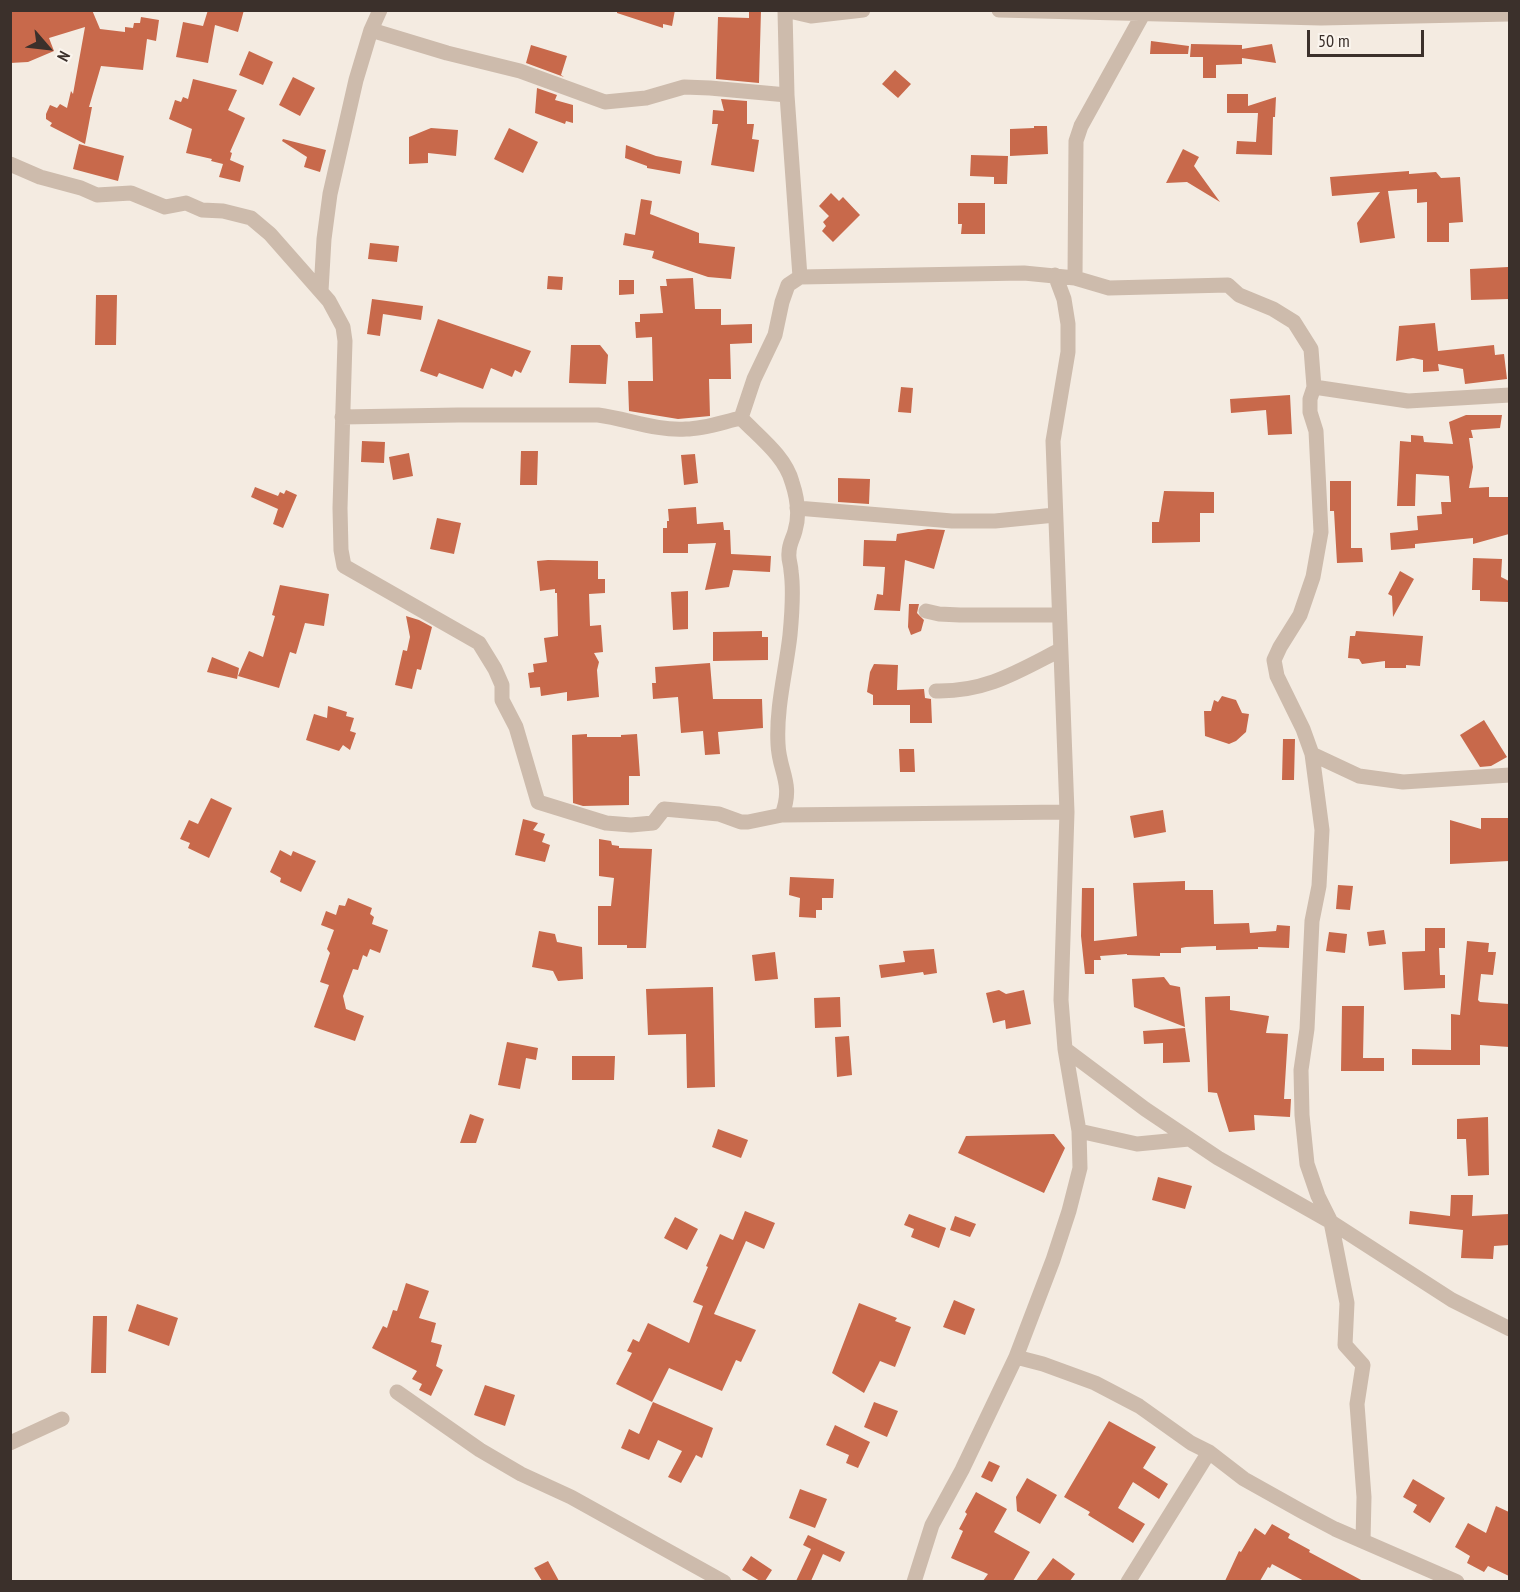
<!DOCTYPE html>
<style>
body{margin:0}
#map{position:relative;width:1520px;height:1592px;overflow:hidden;background:#f4ebe1;font-family:"PT Sans Narrow",sans-serif}
canvas{display:block}
.frame{position:absolute;inset:0;border:12px solid #3b302b;pointer-events:none}
.north{position:absolute;left:18px;top:18px;width:60px;height:60px;-webkit-text-stroke:4px #fbf5ee;paint-order:stroke;rotate:118deg;font-size:16px;font-weight:700;line-height:24px;text-align:center;color:#3b302b}
.north::after{content:'';display:block;margin:auto;width:21px;height:27px;background:#3b302b;clip-path:polygon(50% 0,100% 100%,50% 72%,0 100%)}
.scale{position:absolute;left:1307px;top:30px;width:117px;height:27px;box-sizing:border-box;border:3px solid #3b302b;border-top:0;padding-left:8px;font-size:18px;line-height:21px;white-space:nowrap;color:#3b302b;-webkit-text-stroke:4px #fbf5ee;paint-order:stroke}
</style>
<div id="map">
<canvas width="1520" height="1592"></canvas>
<div class="frame"></div>
<div class="north">N</div>
<div class="scale">50 m</div>
</div>
<script>
const context = document.querySelector('canvas').getContext('2d');
context.lineJoin = 'round';
function paint(path, color) {
  context.fillStyle = color;
  context.fill(path, 'evenodd');
}
function trace(path, color, width, dash) {
  context.strokeStyle = color;
  context.lineWidth = width;
  context.lineCap = dash ? 'butt' : 'round';
  context.setLineDash(dash || []);
  context.stroke(path);
}
const building = new Path2D(`
 M10 10H92L100 29 125 32V27L133 28 134 23H140L141 17 159 20 156 41 147 39 143 70 101 66 89 107H92L85 144 50 126 52 123 46 119V114L50 105 57 108 60 104 67 108 71 91 73 94 85 27 49 38 54 51 28 62 10 63Z
 M208 10H244L238 32 215 25 208 63 176 57 183 22 203 26Z
 M617 10H675L672 26 663 24V28L617 13Z
 M749 10H761L759 83 716 79 718 17 749 18Z
 M1151 41 1189 46 1188 54H1150Z
 M1191 44 1242 45V49L1272 44 1276 63 1242 58V64L1216 65V78H1203V57H1190Z
 M531 45 567 56 561 75 564 77 526 63Z
 M249 51 273 62 263 85 239 75Z
 M895 70 911 84 898 98 882 84Z
 M293 77 315 88 300 116 279 105Z
 M193 79 237 90 228 110 245 118 230 152 232 153 230 160 244 166 240 182 219 177 223 164 211 161 212 159 186 153 192 129 169 119 175 100 181 102 183 97 188 99Z
 M537 88 557 95 555 100 573 105V123L566 121 565 124 535 113Z
 M1227 94H1248V106L1276 97 1275 117H1273L1272 155 1236 154 1237 141 1256 142 1258 113H1227Z
 M721 99 747 101V124H754L752 139 759 140 754 172 711 165 718 124H712L713 110 724 111Z
 M1034 126H1047L1048 154 1010 156V129L1034 128Z
 M431 128 458 130 456 156 428 153V163L409 164V137Z
 M509 128 538 142 523 173 494 159Z
 M283 139 326 150 320 172 304 167 307 157 282 141Z
 M79 144 124 156 118 181 73 169Z
 M626 145 656 156 682 161 680 174 647 168V166L625 158Z
 M1183 149 1199 157 1194 166 1220 202 1187 182 1166 183Z
 M971 155 1008 156 1007 184H994V177L970 176Z
 M1409 171V174L1436 172 1441 178 1460 177 1463 222 1449 223V242H1427V202L1417 203V189L1388 191 1395 238 1360 243 1357 223 1380 192 1332 196 1330 177Z
 M831 193 839 201 843 197 860 215 833 242 822 231 826 226 823 222 829 216 819 206Z
 M641 199 652 201 650 214 699 233V243L735 247 731 279 708 277 652 258 654 251 623 245 625 233 635 235Z
 M958 203H985V234H961L962 224H958Z
 M370 243 399 246 397 262 368 259Z
 M1508 267 1509 299 1471 300 1470 269Z
 M548 276 563 277 562 290 547 289Z
 M693 278 695 309H721V325L752 324V343L730 344 731 379H709L710 416 678 419 629 411 628 381H653L652 337 636 338 635 322H640V314L663 313 660 286H667L666 279Z
 M619 280H634V294L619 295Z
 M96 295H117L116 345H95Z
 M372 299 423 306 421 320 383 314 380 336 367 334Z
 M438 319 531 351 521 373 515 370 512 377 491 368 483 389 439 373 437 377 420 371Z
 M1435 323 1438 351 1494 345 1495 355 1504 354 1507 379 1465 384 1463 369 1438 364 1439 371 1423 372V360L1413 358 1396 361 1399 326Z
 M571 345H600L608 355 606 384 569 383Z
 M901 387 913 388 911 413 898 412Z
 M1290 395 1292 434 1268 435 1266 410 1231 413 1230 399Z
 M1466 415H1502L1500 428 1471 430 1473 438H1469L1473 467 1469 488 1489 487V497H1509V534L1473 544V538L1415 544V548L1391 550 1390 533 1418 530 1417 516 1442 514 1441 502H1451L1449 476 1416 474 1415 506H1397L1400 441 1411 442V435L1423 436 1424 442 1453 444 1449 422Z
 M362 441 385 442 384 463 361 462Z
 M521 451H538L537 485H520Z
 M409 453 413 476 393 480 389 457Z
 M695 454 698 483 684 485 681 455Z
 M838 478 870 479 869 504 838 502Z
 M1330 481H1351V548H1362L1363 562 1337 563 1334 511H1330Z
 M255 487 278 496 280 492 284 494 286 490 297 495 283 528 273 524 278 509 251 497Z
 M1164 491 1214 492V513H1200V542L1152 543V522H1159Z
 M696 507 697 524 723 522 724 530H730L731 554 771 556 770 572 733 570 729 587 705 590 716 543 688 544V553H663V528H667V521H669L668 509Z
 M437 518 461 523 454 554 430 549Z
 M928 529 945 530 934 569 905 560 900 611 874 610 877 594 883 595 885 567 863 566 864 540 896 541 897 534Z
 M1473 558 1502 559 1501 577 1509 581 1508 602 1480 601V590H1472Z
 M548 560 598 561V579H605V593L589 594 590 626 601 625 603 652 594 653 599 662 597 670 599 697 567 701V692L541 696 540 687 530 688 528 673 534 672 533 664 547 662 544 638 558 636 557 593H555V589L540 591 537 561Z
 M1400 571 1414 579 1393 617 1392 596 1388 594Z
 M280 585 329 594 324 626 305 623 296 654 290 652 279 688 238 676 249 651 263 657 275 616 272 615Z
 M688 591V629L673 630 671 592Z
 M909 604H919L917 613 924 620 921 631 911 635 908 627Z
 M406 616 419 620 432 627 421 670 417 669 412 689 395 685 403 650 407 651 410 637Z
 M762 631V637H768V660L713 661V632Z
 M1356 631 1423 636 1420 666 1406 665V668H1385V661L1362 664 1359 659 1348 658 1350 636H1355Z
 M212 657 239 668 237 679 207 672Z
 M710 663 713 699H762L763 728 718 732 720 754 705 755 703 731 681 733 678 697 653 699 652 683H656L655 667Z
 M874 664 898 665 897 690 924 689 925 698 931 699 932 723H910V705H873V695L867 692 870 672Z
 M1222 696 1236 700 1242 713 1249 714 1246 732 1236 741 1229 744 1205 736 1204 711H1211L1214 700 1218 702Z
 M328 706 347 712 346 716 354 718 350 731 356 733 350 750 343 745 339 751 306 740 314 714 327 718Z
 M1484 720 1507 757 1491 766 1480 767 1460 735Z
 M587 734V737H621V735L637 734 640 776H629V805L583 806 573 803 572 735Z
 M1283 739H1295L1294 780H1282Z
 M899 749H914L915 772H900Z
 M211 798 232 808 209 858 188 848 190 843 180 839 189 820 198 824Z
 M1163 810 1166 832 1134 838 1130 816Z
 M1481 818H1509V861L1450 864V820L1481 829Z
 M523 819 538 823 533 830 545 834 542 842 550 845 545 862 515 855Z
 M599 839 611 841 612 845 619 846V848L652 849 646 948H627V945H598V906H611L614 878 599 876Z
 M280 850 291 856 293 851 316 861 301 892 280 882 281 878 270 872Z
 M790 877 834 879 833 898H822V910H816V918L799 917 800 898 789 895Z
 M1185 881V890H1213L1214 924 1249 923 1250 933 1276 931 1277 925 1290 926 1289 948 1258 947V949L1216 950V946L1186 947 1181 948V953H1160V956L1127 955V954L1100 956 1101 960H1094V974H1085L1081 936 1082 888H1094V941L1137 936 1133 883Z
 M1338 885 1353 886 1350 910 1336 909Z
 M348 898 372 908 370 914 374 917 372 924 388 930 380 953 370 949 367 957 363 955 358 970 353 969 343 996 346 1009 364 1016 355 1041 314 1027 329 985 320 982 330 953 327 949 334 930 321 925 326 911 336 915 339 905 345 906Z
 M1425 928H1445V948H1439L1440 975H1445V988L1404 990 1402 952 1425 951Z
 M1384 930 1386 944 1369 946 1367 932Z
 M539 931 555 934 557 942 582 947 583 979 558 981 553 971 532 967Z
 M1329 932 1347 934 1345 953 1326 951Z
 M1467 941 1489 943 1488 952H1496L1493 975 1481 974 1478 1000 1480 1002 1509 1004V1047L1480 1045V1065H1412V1049L1451 1050V1014L1460 1015Z
 M934 949 937 973 924 975 923 972 881 978 879 965 905 962 903 951Z
 M775 952 778 979 755 981 752 955Z
 M1164 977 1170 985 1180 987 1185 1027 1134 1007 1132 979Z
 M713 987 715 1087 687 1088 686 1034 648 1035 646 989Z
 M999 990 1006 994 1024 990 1031 1024 1006 1029 1005 1020 993 1023 986 993Z
 M1230 996V1010L1269 1016 1266 1033 1288 1034 1284 1099H1291L1290 1117 1254 1115 1255 1130 1229 1132 1217 1093 1208 1092 1205 997Z
 M840 997 841 1027 815 1028 814 998Z
 M1342 1006H1364L1363 1058H1384V1071H1341Z
 M1185 1028 1190 1062 1163 1063V1043L1144 1044 1143 1031Z
 M849 1036 852 1075 837 1077 835 1037Z
 M507 1042 538 1048 536 1060 526 1058 520 1089 498 1085Z
 M572 1056H615L614 1080H572Z
 M470 1114 484 1119 476 1143H460Z
 M1488 1117 1489 1175 1468 1176 1466 1139H1457V1119Z
 M718 1129 748 1140 741 1158 712 1147Z
 M1054 1134 1065 1148 1044 1193 958 1153 966 1136Z
 M1158 1177 1192 1186 1185 1209 1152 1200Z
 M1451 1195H1473L1472 1216 1509 1214V1245L1494 1246 1493 1259 1461 1258 1463 1230 1409 1224 1410 1211 1450 1216Z
 M745 1211 775 1223 764 1249 746 1241 714 1314 756 1330 741 1362 736 1360 722 1391 669 1368 652 1402 616 1384 632 1353 627 1351 633 1339 639 1342 648 1323 689 1343 703 1306 693 1302 708 1267 706 1266 720 1234 733 1240Z
 M909 1214 946 1228 939 1248 911 1237 914 1229 904 1225Z
 M955 1216 976 1224 970 1237 950 1230Z
 M675 1217 698 1229 687 1250 664 1238Z
 M406 1283 429 1291 419 1318 436 1323 431 1342 442 1345 436 1366 443 1370 431 1396 419 1390 422 1384 412 1379 417 1371 372 1348 383 1326 387 1328 393 1310 397 1311Z
 M954 1300 975 1309 965 1335 943 1327Z
 M859 1303 897 1318 895 1321 911 1327 895 1367 880 1361 864 1393 832 1373Z
 M137 1304 178 1318 169 1346 128 1331Z
 M93 1316H107L106 1373H91Z
 M485 1385 515 1395 505 1426 474 1415Z
 M653 1402 713 1428 702 1458 696 1455 681 1483 668 1477 682 1451 658 1440 649 1460 621 1448 629 1429 639 1434Z
 M874 1402 898 1411 887 1437 864 1427Z
 M1109 1421 1156 1447 1143 1468 1168 1484 1159 1499 1133 1482 1118 1508 1145 1524 1133 1543 1088 1515 1090 1512 1064 1497Z
 M835 1425 870 1442 858 1468 846 1463 849 1455 826 1445Z
 M989 1461 1000 1466 992 1482 981 1477Z
 M1027 1478 1057 1495 1040 1524 1017 1511 1016 1497Z
 M1413 1479 1445 1498 1430 1523 1413 1512 1417 1505 1403 1497Z
 M800 1489 827 1499 815 1528 789 1518Z
 M976 1492 1007 1509 994 1532 1030 1552 1013 1581H983L988 1574 951 1558 963 1531 959 1529 967 1514 965 1512Z
 M1496 1506 1509 1512V1576L1488 1566 1484 1572 1467 1563 1470 1556 1455 1547 1468 1523 1486 1533Z
 M1272 1524 1290 1534 1288 1538 1310 1550 1309 1552 1363 1581H1304L1272 1564 1270 1568 1268 1567 1260 1581H1225L1239 1551 1241 1552 1255 1528 1265 1535Z
 M808 1535 845 1552 840 1562 823 1554 811 1581H796L811 1549 803 1545Z
 M751 1556 772 1570 765 1581H760L742 1570Z
 M1053 1558 1075 1574 1070 1581H1036Z
 M548 1561 559 1581H542L534 1568Z`);
const minor = new Path2D(`
 M785 10 811 16 863 10
 M999 10 1321 18 1510 14
 M785 11 787 95 800 277
 M371 30 447 53 520 71 605 102 646 98 684 87 710 88 787 95
 M10 164 40 177 81 188 97 195 131 193 165 207 186 203 202 210 223 211 251 218 270 234 329 301 343 327 345 341 340 508 341 550 344 566 479 643 495 669 502 685V700L516 727 538 802 606 823 631 825 653 823 664 809 719 814 741 822H748L782 815 1067 812
 M1075 278 1076 141 1081 126 1143 14
 M321 291 324 239 330 194 356 80 371 30 380 10
 M1314 387 1408 401 1510 395
 M342 417 458 415H598C628 419 656 431 686 429 704 429 723 422 741 418
 M741 418 754 379 775 335 782 302 788 285 800 277 1024 273 1075 278 1109 288 1228 285 1239 295 1273 309 1294 322 1311 349 1314 387 1310 399V412L1316 431 1321 532 1313 577 1300 615 1280 647 1274 660 1277 676 1303 729 1312 754 1359 776 1403 782 1510 775
 M741 418C759 437 785 456 792 482 797 497 800 515 795 531 793 539 789 544 789 553 788 559 791 565 791 571 794 591 792 614 790 635 786 671 776 707 778 744 779 772 794 783 782 815
 M797 508 952 521H995L1055 515
 M926 611 939 614 960 615H1059
 M936 691C986 692 1017 672 1060 650
 M1312 754 1322 830 1319 886 1312 921 1307 1029 1301 1070 1302 1115 1307 1164 1318 1196 1331 1222 1347 1303 1345 1345 1363 1365 1357 1404 1364 1497 1363 1541
 M1065 1049 1145 1109 1218 1158 1331 1222 1452 1300 1510 1329
 M1079 1131 1137 1144 1189 1139
 M1016 1357 1043 1364 1095 1383 1139 1406 1191 1443 1209 1452 1244 1479 1303 1512 1335 1529 1457 1582
 M397 1392 480 1450 521 1474 571 1497 724 1582
 M10 1443 62 1419
 M914 1582 932 1525 962 1470 1016 1357 1053 1260 1069 1211 1080 1168 1079 1131 1065 1049 1061 1000 1067 812 1053 441 1068 352V324L1064 299 1055 275
 M1128 1582 1209 1452`);
paint(building, '#c8694b');
trace(minor, '#cdbbac', 15);
</script>
